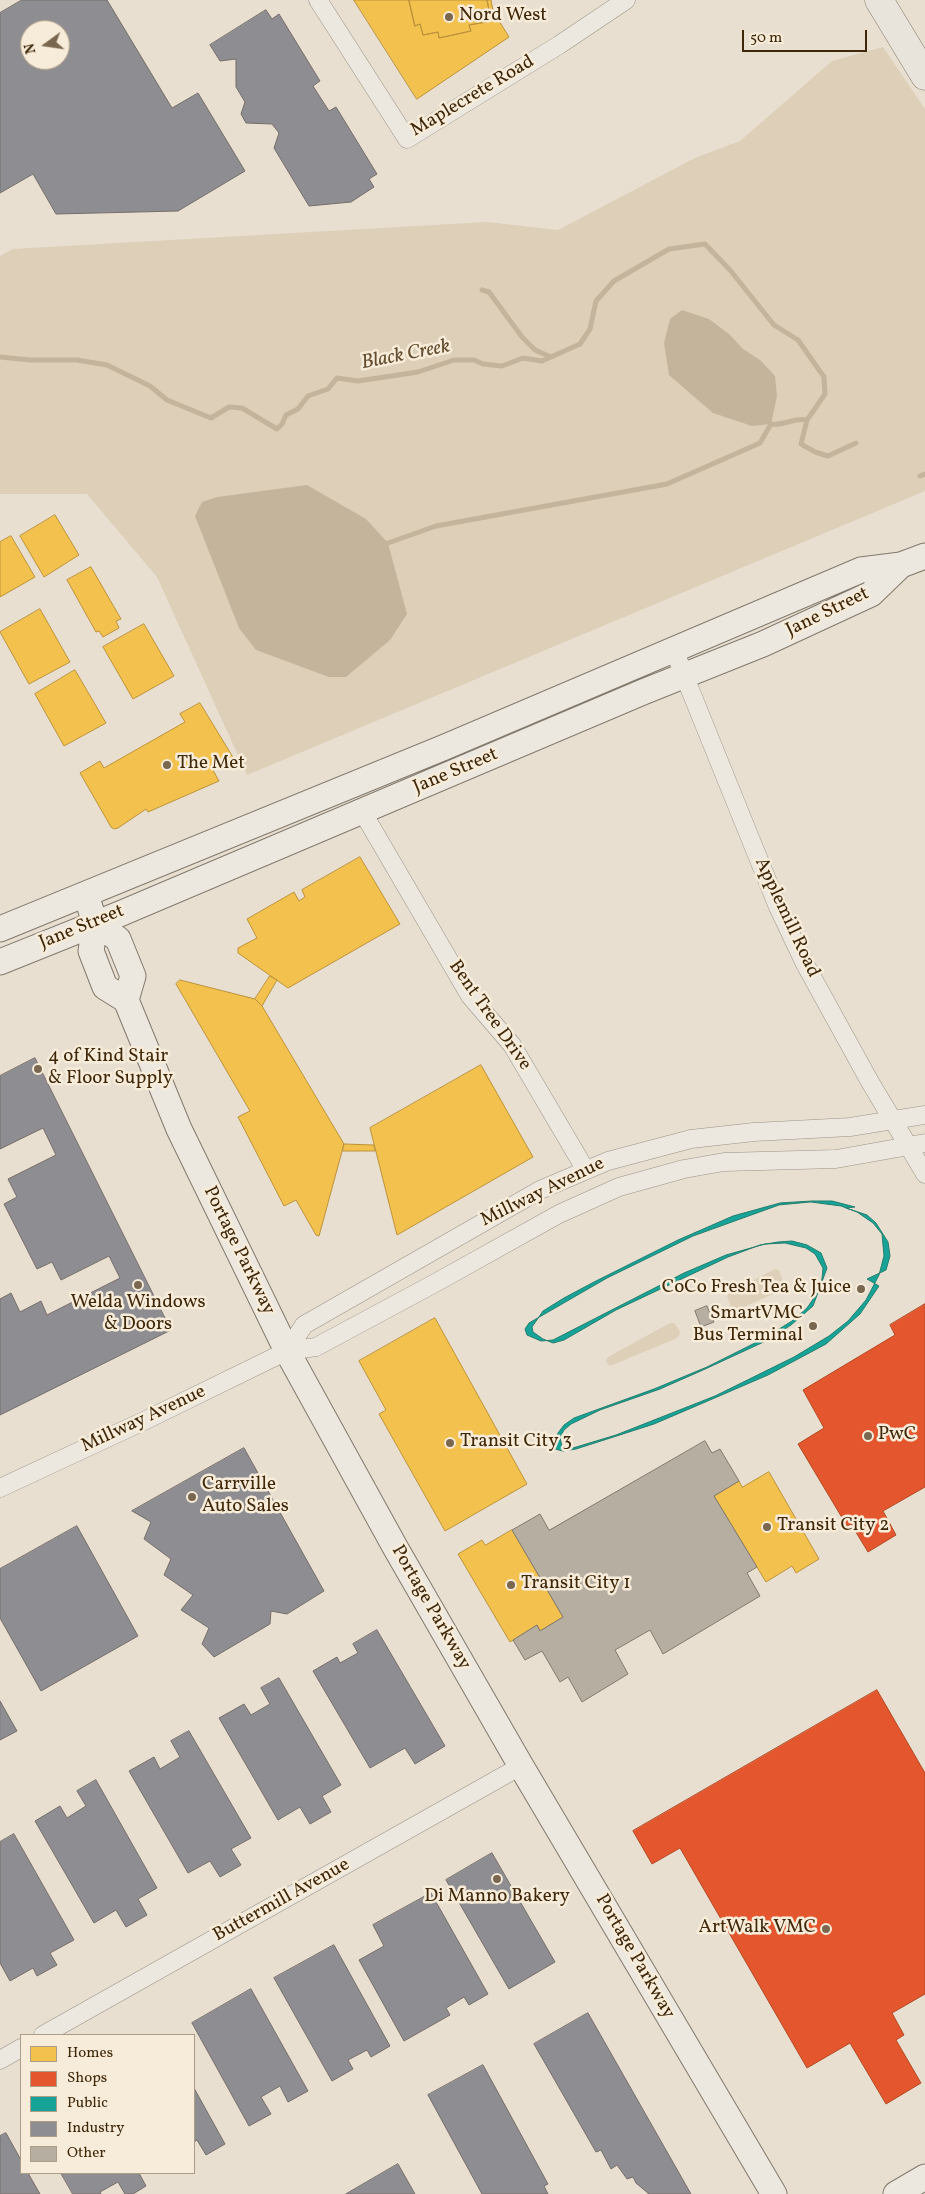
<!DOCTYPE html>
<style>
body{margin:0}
#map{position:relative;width:925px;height:2194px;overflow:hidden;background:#e8dfd0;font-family:Vollkorn,serif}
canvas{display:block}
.legend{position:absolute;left:20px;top:2034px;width:175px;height:140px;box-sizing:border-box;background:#f7ecd9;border:1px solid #ad9d86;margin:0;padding:6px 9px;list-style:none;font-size:15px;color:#3f270a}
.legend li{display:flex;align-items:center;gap:10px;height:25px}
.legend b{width:25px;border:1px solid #ad9d86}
.north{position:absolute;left:20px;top:20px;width:50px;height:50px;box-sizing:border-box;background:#f7ecd9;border:1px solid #ad9d86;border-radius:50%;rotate:256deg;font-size:14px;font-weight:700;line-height:20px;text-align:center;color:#3f270a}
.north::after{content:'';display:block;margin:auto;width:18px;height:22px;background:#7a674f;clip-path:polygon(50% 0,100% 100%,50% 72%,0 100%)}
.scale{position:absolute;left:742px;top:30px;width:125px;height:22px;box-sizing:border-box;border:2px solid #3f270a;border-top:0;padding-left:6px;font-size:15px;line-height:18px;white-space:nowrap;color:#3f270a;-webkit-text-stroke:4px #f7ecd9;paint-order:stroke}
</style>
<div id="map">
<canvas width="925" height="2194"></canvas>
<ul class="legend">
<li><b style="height:14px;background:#f2c14e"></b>Homes</li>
<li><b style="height:14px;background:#e4572e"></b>Shops</li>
<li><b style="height:14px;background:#17a398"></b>Public</li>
<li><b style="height:14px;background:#8d8d92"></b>Industry</li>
<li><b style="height:14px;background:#b6aea1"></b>Other</li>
</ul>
<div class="north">N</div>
<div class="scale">50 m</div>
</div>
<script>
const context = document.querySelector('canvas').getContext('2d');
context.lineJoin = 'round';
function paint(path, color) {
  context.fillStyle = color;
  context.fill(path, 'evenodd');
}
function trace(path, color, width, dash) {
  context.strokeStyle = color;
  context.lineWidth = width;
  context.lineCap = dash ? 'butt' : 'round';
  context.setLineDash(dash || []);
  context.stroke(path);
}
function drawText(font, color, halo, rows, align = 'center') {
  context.font = font + ' Vollkorn,serif';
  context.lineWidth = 5;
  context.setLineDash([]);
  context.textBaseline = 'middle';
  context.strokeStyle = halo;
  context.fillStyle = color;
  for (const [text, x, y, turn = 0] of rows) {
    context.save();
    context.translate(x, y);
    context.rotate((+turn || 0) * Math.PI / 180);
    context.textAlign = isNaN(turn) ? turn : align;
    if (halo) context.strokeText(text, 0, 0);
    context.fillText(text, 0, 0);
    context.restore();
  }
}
const green = new Path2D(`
 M883 47 925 109V491L247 775 157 577 87 494H0V256L13 249 487 222 558 230 695 158 740 141 832 61Z
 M775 1269 779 1270 784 1284 782 1290 737 1310 732 1309 727 1296 729 1293Z
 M670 1323H674L680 1331 679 1336 675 1339 610 1366 606 1362 608 1357Z`);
const water = new Path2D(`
 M682 310 709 319 729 334 743 349 760 360 775 376 777 396 771 424 752 426 713 413 669 375 664 343 670 319Z
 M307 485 366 519 388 543 407 614 390 640 346 677H329L256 650 239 628 195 516 202 502 217 497Z`);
const homes = new Path2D(`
 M354 0H409L415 26 420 24 423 35 438 32 439 38 471 31 469 25 486 22 484 11 489 10 487 0H491L493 11 509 37 417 99Z
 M409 0H487L489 10 484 11 486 22 469 25 471 31 439 38 438 32 423 35 420 24 415 26Z
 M55 515 79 555 44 577 20 536Z
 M11 536 35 577 0 597V542Z
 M91 567 121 619 116 621 119 628 103 637 99 631 96 632 67 580Z
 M40 609 70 662 29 684 0 632Z
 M144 624 174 676 133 699 103 647Z
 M75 670 106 723 64 746 35 694Z
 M200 703 234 759 213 770 219 781 148 812 146 809 118 828 114 829 111 827 80 773 100 761 104 768 185 722 180 714Z
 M360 857 400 924 288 988 238 953V948L257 938 247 919 294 892 299 901 305 897 302 890Z
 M270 976 277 980 262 1006 255 999Z
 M180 980 255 999 262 1006 344 1144 319 1236 316 1235 296 1200 284 1206 238 1117 250 1111 176 984Z
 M481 1065 533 1157 397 1235 370 1128Z
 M344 1144 374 1145 375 1151H343Z
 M435 1318 527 1484 445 1531 379 1414 386 1410 359 1361Z
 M769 1472 819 1559 796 1573 792 1566 766 1582 714 1496 739 1481 742 1487Z
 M512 1530 563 1617 540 1631 537 1625 510 1642 458 1554 482 1540 485 1545Z`);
const shops = new Path2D(`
 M925 1304V1487L883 1511 896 1535 868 1552 851 1524 847 1526 798 1444 824 1428 803 1390 895 1335 890 1325Z
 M877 1690 925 1773V1994L892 2013 904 2035 896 2040 921 2083 886 2104 850 2043 807 2068 680 1848 652 1864 633 1831Z`);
const public = new Path2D(`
 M812 1201H832L855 1207 846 1208 867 1215 876 1223 888 1242 890 1256 886 1270 867 1279 879 1286 860 1314 826 1344 768 1375 703 1403 654 1424 576 1449 570 1450 562 1447 560 1437 564 1430 571 1424 600 1410 660 1389 703 1370 768 1340 791 1325 813 1306 827 1268 821 1253 807 1245 792 1241 778 1242 760 1245 728 1257 616 1310 564 1340 553 1343 543 1339 533 1332 532 1327 543 1311 564 1298 594 1282 678 1240 733 1216 780 1203Z
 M811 1202 841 1206 857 1212 873 1223 882 1234 884 1256 879 1275 866 1300 848 1321 829 1336 794 1357 715 1396 616 1435 563 1451 555 1449V1442L558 1433 564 1425 574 1418 654 1389 707 1367 763 1339 792 1321 807 1308 816 1295 822 1279 823 1268 815 1254 806 1248 785 1243 765 1244 726 1255 684 1273 553 1340 541 1341 527 1335 525 1329 529 1323 607 1278 693 1236 779 1205Z`);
const industry = new Path2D(`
 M22 0H107L172 108 198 93 245 171 178 211 56 214 33 174 0 193V13ZM30 30H60V60H30Z
 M266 10 272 19 279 14 320 81 313 86 329 111 336 107 377 174 369 179 374 187 351 202 309 206 274 148 279 133 272 124 246 123 241 114 245 102 236 87V59L220 61 210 45Z
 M35 1058 171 1330 0 1415V1299L11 1293 20 1312 41 1301 47 1315 120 1278 109 1256 61 1280 52 1262 37 1269 4 1204 17 1197 8 1179 56 1155 43 1128 0 1149V1076Z
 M244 1448 324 1591 287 1614 271 1611 270 1624 214 1657 202 1644 209 1628 181 1610 193 1595 164 1575 171 1559 144 1539 151 1522 132 1511Z
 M77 1526 138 1636 41 1691 0 1618V1569Z
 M377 1630 445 1746 415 1764 405 1748 370 1768 313 1671 337 1657 340 1663 358 1653 353 1644Z
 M279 1678 341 1785 322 1796 331 1812 310 1824 300 1807 278 1820 219 1718 244 1704 251 1715 270 1704 261 1688Z
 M0 1701 17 1731 0 1740Z
 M189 1731 251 1838 231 1849 241 1865 220 1877 210 1861 188 1873 129 1771 154 1757 160 1769 180 1757 171 1741Z
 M96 1780 157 1888 138 1899 147 1915 126 1927 116 1910 94 1923 35 1821 60 1806 67 1818 86 1806 77 1791Z
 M14 1834 74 1940 50 1953 57 1965 37 1976 33 1968 10 1981 0 1963V1842Z
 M492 1853 555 1962 509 1989 446 1880Z
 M431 1893 488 1994 469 2005 464 1997 446 2008 450 2015 404 2041 359 1960 384 1946 373 1925Z
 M334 1945 390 2046 371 2057 367 2050 348 2060 353 2069 332 2081 274 1978Z
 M251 1989 308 2091 288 2102 280 2086 261 2097 271 2114 249 2126 192 2023Z
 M588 2013 691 2194H649L636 2183 633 2177 627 2179 617 2165 611 2169 601 2150 596 2152 534 2044Z
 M483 2065 548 2184 544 2186 548 2194H482L428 2095Z
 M194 2088 225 2144 206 2155 197 2140 194 2142Z
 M6 2133 21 2160V2173H28L40 2194H0V2136Z
 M398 2164 415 2194H346Z
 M61 2173H139L146 2186 133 2194H125L118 2182 100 2192 101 2194H73Z`);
const stream = new Path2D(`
 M482 290 489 292 522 337 535 350 551 357
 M0 357 30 360H77L107 365 150 386 167 400 211 418 229 407 242 408 277 429 282 424 286 415 298 409 308 396 328 389 337 378 358 381 418 372 454 360H474L483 364 502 366 523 358 542 361 580 344 590 329 596 301 614 281 669 249 705 244 730 270 774 325 798 340 824 377 825 394 807 420 801 444 815 452 828 456 856 443
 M920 476 925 474
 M388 543 436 526 667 484 760 443 771 424C785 426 794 417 807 420`);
const building = new Path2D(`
 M707 1306 714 1322 701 1327 695 1311Z
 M705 1441 712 1453 720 1449 739 1481 714 1496 757 1567 747 1573 760 1596 663 1654 650 1630 615 1650 628 1674 582 1702 568 1677 560 1682 542 1651 525 1660 513 1640 537 1625 540 1631 563 1617 512 1530 540 1514 549 1530Z`);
const street = new Path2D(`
 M318 0 407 139 559 45 626 0
 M674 650 778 907 805 964 870 1082 925 1174
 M362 811 470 996 512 1045 585 1169
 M287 1351 304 1325 540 1190 608 1161 691 1139 754 1132 850 1127 925 1115
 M0 1488 146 1420 287 1351 316 1347 437 1282 559 1214 619 1187 684 1169 724 1162 836 1159 925 1143
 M43 2035 521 1766
 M0 2060 21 2048`);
const secondary = new Path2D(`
 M86 895 95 923 91 951 105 987 126 1000 179 1129 287 1351 395 1547 521 1766 774 2194
 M95 923 118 939 133 976 126 1000
 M0 929 445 747 861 570 901 565 925 556
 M0 962 122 913 643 692 763 644 871 594 901 565
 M896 2194 925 2177`);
const primary = new Path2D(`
 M879 0 925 76`);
const markers = [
 [449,17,5,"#7a674f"],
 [167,765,5,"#7a674f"],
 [38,1069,5,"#7a674f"],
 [138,1285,5,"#7a674f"],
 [861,1289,5,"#7a674f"],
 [813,1326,5,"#7a674f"],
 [868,1436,5,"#7a674f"],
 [450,1443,5,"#7a674f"],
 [192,1497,5,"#7a674f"],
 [767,1527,5,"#7a674f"],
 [511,1585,5,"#7a674f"],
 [497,1879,5,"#7a674f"],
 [826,1929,5,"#7a674f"]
];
const poiNames = [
 ["Nord West",459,17],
 ["The Met",177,765],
 ["4 of Kind Stair",48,1058],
 ["& Floor Supply",48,1080],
 ["CoCo Fresh Tea & Juice",851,1289,"right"],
 ["Welda Windows",138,1304,"center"],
 ["& Doors",138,1326,"center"],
 ["SmartVMC",803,1315,"right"],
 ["Bus Terminal",803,1337,"right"],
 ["PwC",878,1436],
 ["Transit City 3",460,1443],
 ["Carrville",202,1486],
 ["Auto Sales",202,1508],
 ["Transit City 2",777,1527],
 ["Transit City 1",521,1585],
 ["Di Manno Bakery",497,1898,"center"],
 ["ArtWalk VMC",816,1929,"right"]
];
const streetNames = [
 ["Maplecrete Road",473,97,-31],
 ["Jane Street",828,613,-26],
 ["Jane Street",456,772,-23],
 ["Applemill Road",786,918,65],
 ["Jane Street",82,928,-22],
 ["Bent Tree Drive",489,1016,55],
 ["Millway Avenue",543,1193,-26],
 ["Portage Parkway",238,1251,64],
 ["Millway Avenue",144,1420,-25],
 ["Portage Parkway",430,1608,60],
 ["Buttermill Avenue",282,1901,-29],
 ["Portage Parkway",634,1957,60]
];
const waterNames = [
 ["Black Creek",406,356,-11]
];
paint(green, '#ddcfb8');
paint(water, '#c5b49c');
paint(homes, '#f2c14e');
trace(homes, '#bc933a', 1);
paint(shops, '#e4572e');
trace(shops, '#b24923', 1);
paint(public, '#17a398');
trace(public, '#237e6d', 1);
paint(industry, '#8d8d92');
trace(industry, '#766e69', 1);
trace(stream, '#c5b49c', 5);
paint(building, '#b6aea1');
trace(building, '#82796c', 1);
trace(street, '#9a9386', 19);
trace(secondary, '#82796c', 27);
trace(primary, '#82796c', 29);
trace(street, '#ece8e0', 18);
trace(secondary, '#ece8e0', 25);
trace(primary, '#e9e4db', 28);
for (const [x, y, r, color] of markers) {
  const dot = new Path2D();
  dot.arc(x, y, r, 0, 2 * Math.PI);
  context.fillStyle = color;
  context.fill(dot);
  trace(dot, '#f7ecd9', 2);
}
drawText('19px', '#3f270a', '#f7ecd9', poiNames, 'left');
drawText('19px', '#3f270a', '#f7ecd9', streetNames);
drawText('italic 20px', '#634c2f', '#f7ecd9', waterNames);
</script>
